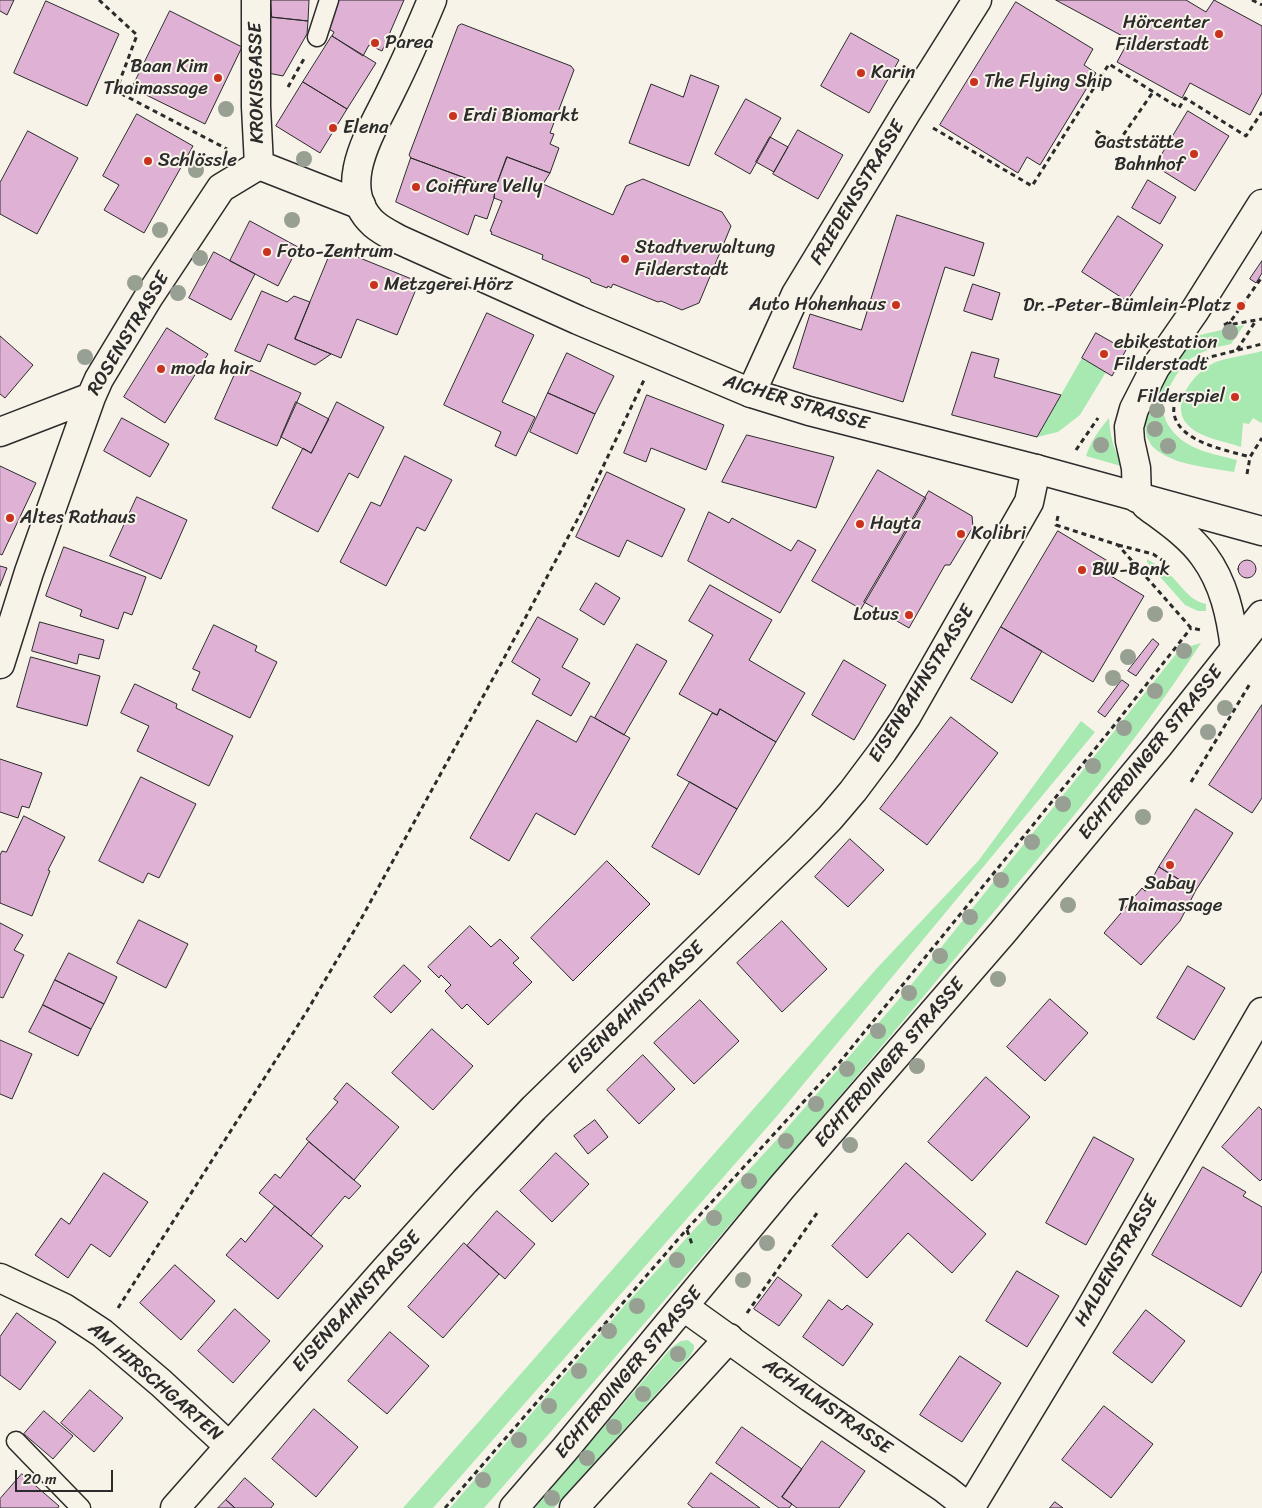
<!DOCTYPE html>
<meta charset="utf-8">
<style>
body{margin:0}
#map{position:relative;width:1262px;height:1508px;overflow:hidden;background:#f7f3e8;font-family:Sriracha,sans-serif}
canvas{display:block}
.scale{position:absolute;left:15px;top:1470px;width:98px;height:22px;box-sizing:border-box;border:2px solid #2b2b2b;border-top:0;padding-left:6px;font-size:15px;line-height:18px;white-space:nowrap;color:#2b2b2b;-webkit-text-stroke:4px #f7f3e8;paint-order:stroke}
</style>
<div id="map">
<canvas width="1262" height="1508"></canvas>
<div class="scale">20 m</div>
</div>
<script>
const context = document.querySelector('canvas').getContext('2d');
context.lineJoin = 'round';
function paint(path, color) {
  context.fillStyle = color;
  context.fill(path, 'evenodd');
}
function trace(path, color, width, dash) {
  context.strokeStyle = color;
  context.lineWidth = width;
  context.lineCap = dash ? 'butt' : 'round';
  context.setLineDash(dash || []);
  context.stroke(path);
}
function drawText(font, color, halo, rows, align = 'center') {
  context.font = font + ' Sriracha,sans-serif';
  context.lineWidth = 4;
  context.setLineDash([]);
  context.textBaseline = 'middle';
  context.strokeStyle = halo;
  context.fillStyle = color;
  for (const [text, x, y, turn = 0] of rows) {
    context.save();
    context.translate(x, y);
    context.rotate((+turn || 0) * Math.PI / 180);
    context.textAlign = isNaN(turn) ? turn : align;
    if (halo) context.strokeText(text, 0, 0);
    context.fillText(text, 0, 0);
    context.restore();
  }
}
const green = new Path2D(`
 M1244 325 1231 344C1217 347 1204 350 1192 358 1180 365 1166 391 1163 404 1162 412 1166 423 1171 429 1186 450 1214 454 1237 460L1234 472C1217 469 1198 467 1181 462 1171 459 1153 451 1149 441 1133 411 1179 360 1195 336Z
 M1262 351V422L1261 423 1253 418 1249 424 1243 423 1241 447C1224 441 1199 438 1187 424 1169 403 1196 370 1216 362 1230 357 1247 355 1262 351Z
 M1082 358 1106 372 1080 415 1058 432 1037 437Z
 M1109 418C1110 435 1113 448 1122 464L1121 466 1086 456C1091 441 1099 430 1109 418Z
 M1147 559C1155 564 1163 569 1170 575 1182 586 1190 601 1206 604V611H1198L1185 605 1147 562Z
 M1201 643C1131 752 1045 850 963 949 821 1121 674 1289 528 1458L484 1508H450L625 1305 780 1136 907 990 1180 649Z
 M1081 721 1095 732 777 1116 433 1508H403L878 967 979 860Z
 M688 1340 694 1345V1349L690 1356 554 1508H535L671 1348 681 1341Z`);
const building = new Path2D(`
 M0 0H14L7 15 0 11Z
 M271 0H309L308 21 272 17Z
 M339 0H404L382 51 369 45 363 56 332 36 334 32 325 27Z
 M1056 0H1186L1206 12 1214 0 1262 26V93L1250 115 1190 83 1182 98 1117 62 1129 40Z
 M46 1 119 34 87 106 14 73Z
 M1016 2 1093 49 1084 65 1096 73 1040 165 1027 157 1018 173 940 125Z
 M170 11 242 47 205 124 132 88Z
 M269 17 308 21 307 34 283 76 268 73Z
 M462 24 571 66 574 70 550 133 554 134 550 144 559 148 550 173 507 157 495 189 411 158 409 155 458 26Z
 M851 33 899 60 869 113 821 86Z
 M332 36 376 63 347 109 303 82Z
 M691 75 719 86 689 166 629 143 651 84 683 97Z
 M303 82 347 109 320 153 276 126Z
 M746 99 781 118 750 174 715 154Z
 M1188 111 1229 136 1195 191 1155 166Z
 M137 114 193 146 144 233 104 210 119 185 103 176Z
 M798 130 843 155 818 199 773 174Z
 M28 131 78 158 37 234 0 214V183Z
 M770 137 788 147 774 172 756 162Z
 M507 157 550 173 543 184 613 215 626 186 643 179 722 212 731 226 699 303 682 310 661 301 658 302 613 284 611 288 608 286 607 288 591 282 590 279 542 259 543 255 491 234 492 232 490 231 502 201 494 198 495 189Z
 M411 158 495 189 494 198 487 219 475 215 468 235 396 202Z
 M1148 180 1176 197 1160 224 1132 208Z
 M897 215 984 243 974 276 945 267 903 402 793 368 810 314 861 330Z
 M1118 216 1163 245 1127 301 1082 272Z
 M250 221 298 247 278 286 230 261Z
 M333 247 419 282 397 335 357 319 341 358 295 339Z
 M214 252 255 274 231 320 189 298Z
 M1262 261V273L1256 283 1250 279Z
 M973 284 1000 293 992 320 964 311Z
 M262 291 287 302 294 296 310 302 295 339 331 354 315 365 268 344 260 362 235 351Z
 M487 313 534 335 502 402 535 417 516 456 495 446 501 432 444 405Z
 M167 328 208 354 165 423 124 397Z
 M1096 333 1126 350 1112 376 1082 358Z
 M0 336 33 365 5 398 0 394Z
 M972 352 999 359 994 377 1061 395 1037 437 952 415Z
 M567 353 614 376 595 414 548 393Z
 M239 365 301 393 277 446 215 419Z
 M548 393 595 414 577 454 530 432Z
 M647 395 724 425 706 470 651 448 646 462 624 453Z
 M296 402 329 419 311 453 281 437Z
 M337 402 384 427 358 478 349 473 318 532 272 508 303 448 311 453Z
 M122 418 169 444 150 477 104 451Z
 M747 435 834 457 816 508 722 482Z
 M405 456 452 480 425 531 417 527 386 586 340 562 371 502 380 506Z
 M0 466 36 483 2 555 0 554Z
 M878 470 926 498 861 609 812 581Z
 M607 472 685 509 662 557 627 540 619 557 576 537Z
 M929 491 972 516 973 527 950 565H945L909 628 864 602Z
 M137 497 187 520 161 579 110 556Z
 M709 512 729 523 732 518 791 551 798 540 816 550 780 613 688 561Z
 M1058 531 1116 566 1111 576 1144 596 1093 682 1001 627Z
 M64 547 146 577 132 615 124 612 118 629 80 616 82 610 46 596Z
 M1238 569a9 9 0 1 1 18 0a9 9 0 1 1-18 0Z
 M0 566 7 568 0 586Z
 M596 583 620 598 604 625 580 610Z
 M710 585 772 620 749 660 805 693 776 742 720 709 717 715 679 694 713 635 689 621Z
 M538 617 578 639 562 667 590 683 571 716 532 694 540 679 512 662Z
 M40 622 104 640 99 659 79 654 77 664 32 651Z
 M214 625 257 646 255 651 277 662 250 718 192 690 200 672 193 669Z
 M1001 627 1042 651 1012 703 971 679Z
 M1153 639 1159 644 1136 676 1128 671Z
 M637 644 667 661 624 735 595 718Z
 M31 657 100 676 87 726 17 707Z
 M844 660 886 685 854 740 812 715Z
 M1122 680 1129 685 1105 717 1098 712Z
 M135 684 177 704 176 708 233 736 209 786 137 751 149 726 121 713Z
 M1262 705V798L1252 813 1209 785Z
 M720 709 776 742 737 809 677 775 712 713 717 715Z
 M591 716 630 738 575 835 536 813 509 861 470 838 537 720 576 742Z
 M951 717 998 753 927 845 880 809Z
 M0 759 42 773 29 808 22 806 18 818 0 812Z
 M141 777 196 804 159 878 148 873 143 883 99 861Z
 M690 782 737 809 699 875 652 847Z
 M1196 809 1233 833 1196 890 1159 867Z
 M24 816 65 837 48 870 50 871 32 916 0 903V855L2 851 6 852Z
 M850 839 884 870 848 907 815 877Z
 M607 861 650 904 573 981 531 938Z
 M1159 867 1196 890 1180 921 1141 965 1104 933 1142 888 1145 891Z
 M139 920 188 944 166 988 117 963Z
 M782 921 827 969 782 1012 737 963Z
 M0 923 23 935 14 950 24 955 3 998 0 997Z
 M470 926 491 947 500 939 519 958 513 963 532 982 488 1025 467 1004 462 1009 445 991 451 985 441 975 439 978 428 967Z
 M69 953 117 977 104 1004 55 980Z
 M404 965 421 981 391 1013 374 997Z
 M1188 966 1225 988 1194 1040 1157 1018Z
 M55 980 104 1004 91 1029 43 1005Z
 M1050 999 1088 1033 1045 1081 1007 1047Z
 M700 1000 739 1041 694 1084 654 1043Z
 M43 1005 91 1029 78 1056 29 1032Z
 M432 1029 473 1066 433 1110 392 1073Z
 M0 1040 32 1054 12 1099 0 1094Z
 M643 1055 675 1089 639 1124 607 1090Z
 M986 1077 1030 1117 972 1181 928 1142Z
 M347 1083 399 1127 354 1180 306 1139 338 1102 334 1099Z
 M1259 1107 1262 1110V1179L1260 1181 1222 1147Z
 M595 1120 608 1137 588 1154 574 1136Z
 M1094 1137 1134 1159 1086 1245 1046 1223Z
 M309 1142 361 1186 349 1199 345 1196 311 1236 259 1193 275 1174 280 1178Z
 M556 1153 589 1184 552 1222 520 1191Z
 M906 1163 986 1234 952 1273 908 1233 867 1278 832 1246Z
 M1203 1167 1246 1192 1243 1196 1262 1207V1271L1241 1307 1152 1255Z
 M104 1173 148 1202 110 1257 91 1244 68 1278 35 1255 61 1218 69 1224Z
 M275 1206 323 1246 278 1299 226 1255 241 1238 245 1242Z
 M497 1211 535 1244 505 1279 467 1246Z
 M464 1243 499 1274 443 1338 408 1307Z
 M175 1265 215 1301 181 1340 140 1303Z
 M1017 1271 1059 1296 1027 1347 986 1321Z
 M778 1277 802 1295 779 1326 754 1309Z
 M829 1300 842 1310 847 1305 873 1324 843 1366 803 1337Z
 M235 1309 270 1341 233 1383 198 1351Z
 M1146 1310 1185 1341 1152 1383 1113 1353Z
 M17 1313 56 1342 20 1390 0 1375V1337Z
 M390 1332 429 1366 387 1414 348 1381Z
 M960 1356 1001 1383 962 1442 920 1415Z
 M90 1390 123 1418 94 1452 61 1423Z
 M1104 1406 1153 1444 1111 1498 1062 1460Z
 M314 1409 358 1447 316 1497 272 1459Z
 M44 1411 73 1436 53 1459 24 1434Z
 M742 1427 802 1469 782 1497 792 1504 789 1508H779L716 1463Z
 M822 1441 865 1471 839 1508H797L782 1497Z
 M711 1473 760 1508H693L688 1504Z
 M22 1474 59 1506 58 1508H0V1499Z
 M245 1478 274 1504 271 1508H235L226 1500Z
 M226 1500 235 1508H218Z
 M1055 1502 1063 1508H1050Z`);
const path = new Path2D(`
 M99 0 137 35 116 91 227 149
 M1252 0 1262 5
 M288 87 305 57
 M933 128 1032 186 1109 64 1179 108 1185 98 1246 136 1262 112
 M1096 131 1117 144 1153 92
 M1231 322 1228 325 1262 319
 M1224 325 1231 321 1262 277
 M1237 350 1255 322
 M1196 365 1210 357 1262 344
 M1175 398C1175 403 1173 409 1174 414 1180 443 1227 450 1250 457
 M1076 450 1098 418
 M1247 474 1250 457 1262 438
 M1058 516 1056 525 1118 545 1191 628 1201 630
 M1118 545 1153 554 1168 564
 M1191 782 1251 682
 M687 1230 693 1247
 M118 1308 307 1011 361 919 502 662 584 507 644 380
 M747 1313 817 1213
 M445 1508 687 1229 839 1063 1112 728 1191 628`);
const lane = new Path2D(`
 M317 37 329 0
 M16 1441 81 1508`);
const street = new Path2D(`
 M256 0V107L259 165
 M751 393 796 294 906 113 977 0
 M0 432 91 397
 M1137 498 1136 468 1130 441 1129 427 1134 409 1155 368 1194 312 1262 204
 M0 664 29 572 91 397 99 379 148 298 221 188 259 165 361 205
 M0 1278 64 1308 102 1333 161 1383 229 1446
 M684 1307 811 1398 945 1489 969 1508
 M175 1508 385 1270 465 1181 534 1108 800 849 830 818 853 791 883 751 906 717 1029 502 1036 469
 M574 1508 729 1338
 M970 1508 1085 1318 1262 1012`);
const secondary = new Path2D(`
 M432 0C419 31 406 61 391 91 373 129 333 187 374 224 382 231 391 235 400 240L578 320 751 393 809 411 1036 469 1262 531
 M1146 505C1166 520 1189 535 1204 556 1224 583 1231 616 1235 649
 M514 1508 565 1449 782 1187 1003 932 1158 746 1262 615`);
const trees = [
 [226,109],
 [304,159],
 [196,170],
 [292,220],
 [160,230],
 [200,258],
 [135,283],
 [178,293],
 [1230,332],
 [85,357],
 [1157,410],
 [1155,429],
 [1101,445],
 [1168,446],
 [1155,614],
 [1184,651],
 [1128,657],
 [1113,678],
 [1155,691],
 [1225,708],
 [1124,728],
 [1208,732],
 [1093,766],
 [1063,804],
 [1143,817],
 [1032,842],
 [1001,880],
 [1068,905],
 [970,917],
 [940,956],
 [998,979],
 [909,993],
 [878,1031],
 [917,1066],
 [847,1069],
 [816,1104],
 [786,1141],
 [850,1145],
 [749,1181],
 [714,1218],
 [767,1243],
 [677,1260],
 [743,1280],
 [637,1306],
 [609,1331],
 [678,1354],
 [579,1371],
 [643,1394],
 [549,1406],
 [614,1427],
 [519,1440],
 [587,1458],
 [483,1480],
 [552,1498]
];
const markers = [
 [1219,34,5,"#c8321e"],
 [375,43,5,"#c8321e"],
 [861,73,5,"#c8321e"],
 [218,78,5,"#c8321e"],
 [974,82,5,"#c8321e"],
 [453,116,5,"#c8321e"],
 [333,128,5,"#c8321e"],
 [1194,154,5,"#c8321e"],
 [148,161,5,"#c8321e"],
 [416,187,5,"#c8321e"],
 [267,252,5,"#c8321e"],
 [625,259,5,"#c8321e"],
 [374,285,5,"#c8321e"],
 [896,305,5,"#c8321e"],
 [1241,306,5,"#c8321e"],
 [1104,354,5,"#c8321e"],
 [161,369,5,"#c8321e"],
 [1235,397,5,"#c8321e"],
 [10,518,5,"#c8321e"],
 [860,524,5,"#c8321e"],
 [961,534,5,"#c8321e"],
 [1082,570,5,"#c8321e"],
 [909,615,5,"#c8321e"],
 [1170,865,5,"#c8321e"]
];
const poiNames = [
 ["Hörcenter",1209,23,"right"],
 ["Filderstadt",1209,45,"right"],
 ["Parea",385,43],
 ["Baan Kim",208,67,"right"],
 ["Thaimassage",208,89,"right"],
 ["Karin",871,73],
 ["The Flying Ship",984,82],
 ["Erdi Biomarkt",463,116],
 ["Elena",343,128],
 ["Gaststätte",1184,143,"right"],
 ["Bahnhof",1184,165,"right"],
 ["Schlössle",158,161],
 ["Coiffure Velly",426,187],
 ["Stadtverwaltung",635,248],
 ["Filderstadt",635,270],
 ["Foto-Zentrum",277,252],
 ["Metzgerei Hörz",384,285],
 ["Auto Hohenhaus",886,305,"right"],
 ["Dr.-Peter-Bümlein-Platz",1231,306,"right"],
 ["ebikestation",1114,343],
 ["Filderstadt",1114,365],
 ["moda hair",171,369],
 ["Filderspiel",1225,397,"right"],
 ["Altes Rathaus",20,518],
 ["Hayta",870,524],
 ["Kolibri",971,534],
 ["BW-Bank",1092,570],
 ["Lotus",899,615,"right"],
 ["Sabay",1170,884,"center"],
 ["Thaimassage",1170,906,"center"]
];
const streetNames = [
 ["KROKISGASSE",257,83,-91],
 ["FRIEDENSSTRASSE",858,193,-59],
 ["ROSENSTRASSE",129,334,-59],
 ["AICHER STRASSE",796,403,17],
 ["EISENBAHNSTRASSE",922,684,-58],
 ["ECHTERDINGER STRASSE",1151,753,-51],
 ["EISENBAHNSTRASSE",636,1008,-44],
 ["ECHTERDINGER STRASSE",890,1063,-49],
 ["HALDENSTRASSE",1117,1261,-60],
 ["EISENBAHNSTRASSE",357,1302,-48],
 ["ECHTERDINGER STRASSE",629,1373,-50],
 ["AM HIRSCHGARTEN",155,1382,41],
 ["ACHALMSTRASSE",827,1407,35]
];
paint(green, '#a8e9b2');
paint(building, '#dfb2d5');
trace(building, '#2b2b2b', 1);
trace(lane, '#2b2b2b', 21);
trace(street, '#2b2b2b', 31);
trace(secondary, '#2b2b2b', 31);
trace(path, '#2b2b2b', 3, [5, 4]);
trace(lane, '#f7f3e8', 18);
trace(street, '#f7f3e8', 28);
trace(secondary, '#f7f3e8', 28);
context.fillStyle = '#989f93';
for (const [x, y] of trees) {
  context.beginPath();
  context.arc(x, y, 8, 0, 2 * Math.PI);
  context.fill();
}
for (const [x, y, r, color] of markers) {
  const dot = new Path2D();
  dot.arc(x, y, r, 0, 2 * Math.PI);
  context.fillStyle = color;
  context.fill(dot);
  trace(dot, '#f7f3e8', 2);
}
drawText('19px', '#2b2b2b', '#f7f3e8', poiNames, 'left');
drawText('19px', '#2b2b2b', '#f7f3e8', streetNames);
</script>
